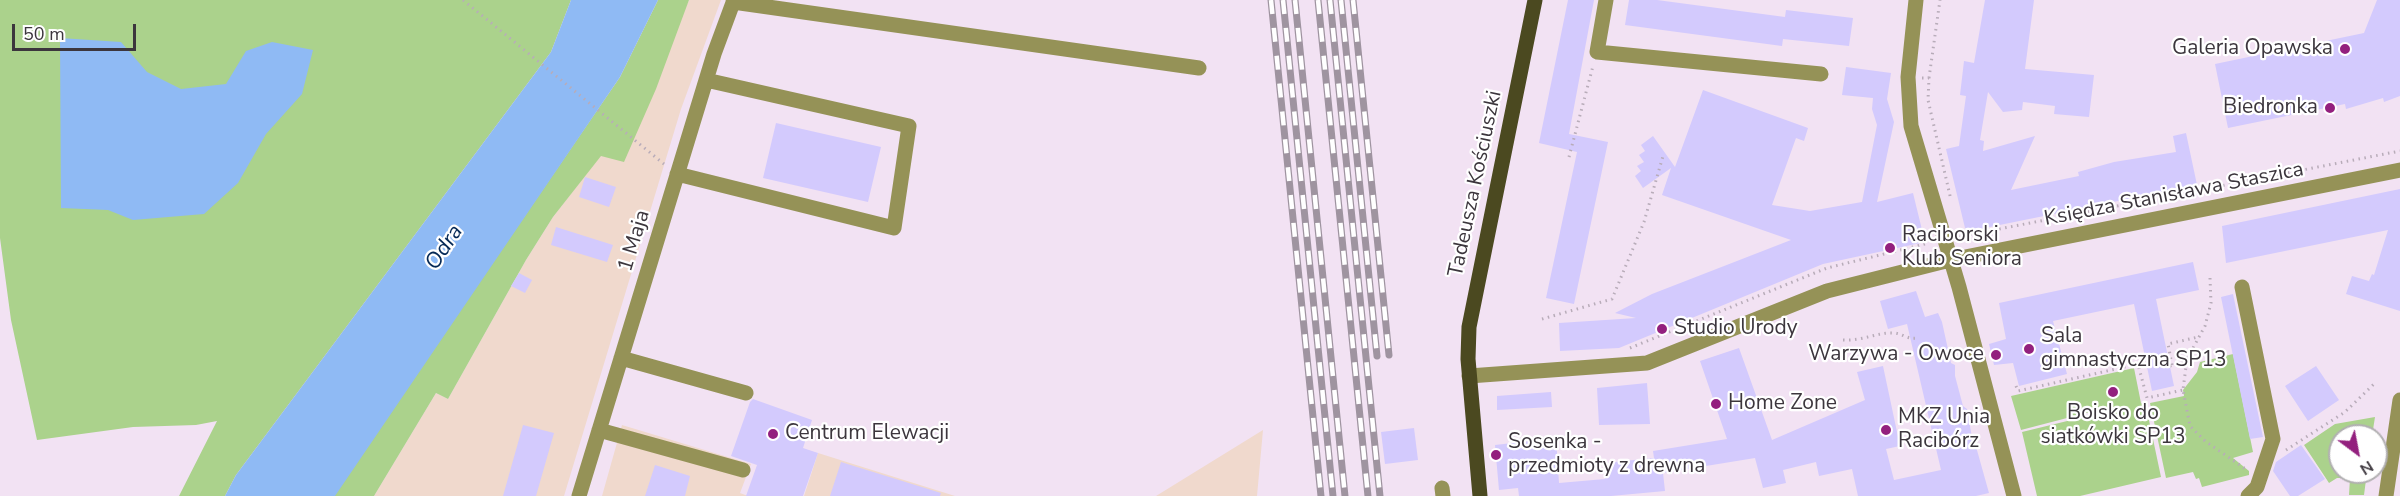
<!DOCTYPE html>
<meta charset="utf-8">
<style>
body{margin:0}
#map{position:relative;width:2400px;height:496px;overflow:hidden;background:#f2e2f3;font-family:"Nunito Sans",sans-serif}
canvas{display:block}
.north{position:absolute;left:2328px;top:424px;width:60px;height:60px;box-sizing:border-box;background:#fff;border:2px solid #b1afb1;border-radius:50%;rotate:148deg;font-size:16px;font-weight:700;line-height:24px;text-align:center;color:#3c363d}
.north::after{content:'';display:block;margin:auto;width:21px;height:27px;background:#93207e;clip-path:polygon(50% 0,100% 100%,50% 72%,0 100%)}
.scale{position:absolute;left:12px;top:24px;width:124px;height:27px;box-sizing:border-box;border:3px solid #3c363d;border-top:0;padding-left:8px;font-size:18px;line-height:21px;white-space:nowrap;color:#3c363d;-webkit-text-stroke:4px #fff;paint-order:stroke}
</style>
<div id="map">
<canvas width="2400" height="496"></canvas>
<div class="north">N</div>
<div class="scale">50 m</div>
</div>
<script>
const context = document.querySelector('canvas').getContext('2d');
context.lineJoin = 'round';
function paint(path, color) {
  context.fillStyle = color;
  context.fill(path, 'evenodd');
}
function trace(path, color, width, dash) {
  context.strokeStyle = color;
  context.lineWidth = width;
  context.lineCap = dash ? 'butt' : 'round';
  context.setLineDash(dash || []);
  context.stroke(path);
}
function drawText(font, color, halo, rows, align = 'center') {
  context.font = font + ' "Nunito Sans",sans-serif';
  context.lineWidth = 4.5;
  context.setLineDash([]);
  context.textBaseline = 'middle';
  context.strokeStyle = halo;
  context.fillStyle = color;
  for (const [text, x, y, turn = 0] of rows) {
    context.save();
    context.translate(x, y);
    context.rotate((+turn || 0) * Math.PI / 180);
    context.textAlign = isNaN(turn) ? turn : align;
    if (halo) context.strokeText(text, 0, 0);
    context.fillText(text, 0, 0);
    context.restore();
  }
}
const industrial = new Path2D(`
 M689 0H721L681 109 564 496H374L436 393 448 399 526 260 553 217 601 155 678 24Z
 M622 425 751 464 740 493 748 496H602Z
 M1263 430 1257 496H1156Z
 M818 453 955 496H804Z`);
const green = new Path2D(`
 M0 0H571L551 52 236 475 225 496H179L217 421 196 425 133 427 37 440 11 320 0 238Z
 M658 0H689L656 89 624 162 601 156 553 217 526 260 448 399 436 393 374 496H332L620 77Z
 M2233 354 2253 452 2233 458 2249 471V475L2202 487 2199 478 2196 479 2193 472 2166 478 2150 403 2184 396 2183 390 2197 372 2200 362Z
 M2134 368 2141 403 2146 406 2161 477 2080 496H2037L2022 432 2129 406 2090 412 2021 430 2011 396Z
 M2375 417 2372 436H2340V472H2367L2364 495H2349L2350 478H2337L2329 483 2304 445 2335 424Z`);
const water = new Path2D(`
 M571 0H658L620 77 335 496H225L236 475 551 52Z
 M60 38 121 42 147 72 181 89 226 84 246 51 272 42 313 50 302 94 266 134 238 183 204 214 133 220 108 210 61 208Z`);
const building = new Path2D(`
 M1568 0H1594L1569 134 1608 142 1574 304 1546 298 1577 152 1539 143Z
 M1629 0H1657L1785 17 1786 10 1853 18 1849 46 1783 39 1782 46 1625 25Z
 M1985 0H2034L2025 69 2094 75 2089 117 2054 114 2055 106 2023 102 2022 110 2003 112 1988 92 1980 140 1984 141 1983 151 2035 136 2011 190 2079 176 2078 172 2114 162 2176 152 2173 136 2186 133 2197 185 1970 231 1965 228 1946 149 1959 146 1966 96 1960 95 1964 61 1974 63Z
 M2377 0H2400V96L2384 102 2383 98 2346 109 2345 104 2228 128 2215 64 2364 33Z
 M1846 67 1891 73 1887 99 1894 122 1877 202 1913 193 1925 242 1823 264 1619 348 1560 351 1559 323 1636 318 1615 313 1652 294 1791 240 1662 195 1671 168 1643 188 1635 176 1641 171 1637 166 1644 162 1639 155 1645 151 1641 145 1653 136 1675 167 1703 90 1808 128 1804 141 1796 138 1772 205 1810 211 1862 202 1877 125 1872 109 1873 98 1842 95Z
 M776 123 881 147 868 202 763 178Z
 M585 177 616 187 609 207 579 197Z
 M2400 189V311L2346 294 2352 276 2369 281 2372 274 2374 275 2388 230 2226 263 2222 226Z
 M556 227 613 245 607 262 551 245Z
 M2193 262 2199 290 2156 299 2174 386 2152 391 2134 304 2053 321 2067 374 2019 386 2013 363 1994 365 1989 344 2006 339 1999 303Z
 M519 273 532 280 525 293 511 286Z
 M1916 291 1925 317 1938 313 1942 322 1951 363 1955 365V376L1963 406 1967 409 1973 443H1975L1989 493 1976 496H1858L1852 469 1819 476 1816 462 1783 470 1786 483 1763 488 1755 458 1663 473 1665 491 1611 496H1519L1518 488 1499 490 1495 445 1556 438 1559 483 1605 479 1604 463 1654 458 1653 451 1727 439 1700 361 1739 348 1772 440 1865 400 1857 372 1883 366 1900 446 1886 449 1894 480 1941 470 1907 324 1888 329 1880 301Z
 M2233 294 2263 437 2250 439 2221 297Z
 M2316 366 2339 400 2308 421 2285 386Z
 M1647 383 1650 424 1599 425 1597 388Z
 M1551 392 1552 407 1497 410V396Z
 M753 399 812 420 803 448 818 453 803 496H746L757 465 731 456 750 402Z
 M523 425 554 433 536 496H503Z
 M1414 428 1418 460 1385 464 1381 432Z
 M2301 445 2325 479 2298 496H2290L2273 471 2276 462Z
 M841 462 941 493 940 496H830Z
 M655 465 690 476 685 496H645Z`);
const path = new Path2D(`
 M463 0 664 164
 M1922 78H1929L1928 100 1951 200
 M1929 78 1940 0
 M1569 157 1593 66
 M1958 237 2400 151
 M2210 278 2211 303 2205 326 2187 359 2183 390 2190 426 2205 441 2247 470
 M1542 319 1612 299 1644 222 1663 156
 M1843 340C1863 341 1878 332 1893 333 1902 333 1908 340 1917 338
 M1630 348 1827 268 1929 243
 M2172 365 2168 344 2198 337
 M2170 366 2186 362
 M2016 386 2018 391 2138 364 2147 398 2183 390
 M2286 450 2345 412 2375 383`);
const minor = new Path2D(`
 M1606 0 1597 52 1821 74
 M1916 0 1908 77 1911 126 1959 287 2014 496
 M733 2 1199 68
 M677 174 894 228 909 126 706 80
 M2242 287 2273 439 2257 487 2248 496
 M621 358 746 393
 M1469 376 1647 363 1827 291 1950 260 2400 170
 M599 430 743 470
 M1442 488 1443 496
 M579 496 714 54 734 0
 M2386 496 2400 400`);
const major = new Path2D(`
 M1480 496 1468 359 1469 327 1535 0`);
const rail = new Path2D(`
 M1271 0 1321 496
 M1283 0 1333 496
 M1295 0 1345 496
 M1318 0 1368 496
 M1330 0 1380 496
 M1341 0 1377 356
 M1353 0 1389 355`);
const markers = [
 [2345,49,6,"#93207e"],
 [2330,108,6,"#93207e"],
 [1890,248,6,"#93207e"],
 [1662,329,6,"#93207e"],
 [2029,349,6,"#93207e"],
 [1996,355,6,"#93207e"],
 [2113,392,6,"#93207e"],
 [1716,404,6,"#93207e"],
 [1886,430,6,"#93207e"],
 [773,434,6,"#93207e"],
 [1496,455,6,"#93207e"]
];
const poiNames = [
 ["Galeria Opawska",2333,49,"right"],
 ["Biedronka",2318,108,"right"],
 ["Raciborski",1902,236],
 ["Klub Seniora",1902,260],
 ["Studio Urody",1674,329],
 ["Sala",2041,337],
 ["gimnastyczna SP13",2041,361],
 ["Warzywa - Owoce",1984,355,"right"],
 ["Home Zone",1728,404],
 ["Boisko do",2113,414,"center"],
 ["siatkówki SP13",2113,438,"center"],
 ["MKZ Unia",1898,418],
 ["Racibórz",1898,442],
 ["Centrum Elewacji",785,434],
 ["Sosenka -",1508,443],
 ["przedmioty z drewna",1508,467]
];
const streetNames = [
 ["Tadeusza Kościuszki",1476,184,-78],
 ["Księdza Stanisława Staszica",2174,195,-11],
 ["1 Maja",635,241,-73]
];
const waterNames = [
 ["Odra",445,248,-56]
];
paint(industrial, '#f0d9cd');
paint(green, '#abd28c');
paint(water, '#8fbaf4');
paint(building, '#d3cafd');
trace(path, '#b8acb9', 3, [1.5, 4.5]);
trace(minor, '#959257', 15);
trace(major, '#4b4920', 15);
trace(rail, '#9f94a0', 7);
trace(rail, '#fff', 4.5, [14]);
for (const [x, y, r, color] of markers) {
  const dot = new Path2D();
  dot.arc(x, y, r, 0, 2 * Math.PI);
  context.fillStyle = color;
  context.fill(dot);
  trace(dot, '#fff', 2);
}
drawText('21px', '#3c363d', '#fff', poiNames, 'left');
drawText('21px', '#3c363d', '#fff', streetNames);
drawText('italic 22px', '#052956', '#fff', waterNames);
</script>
